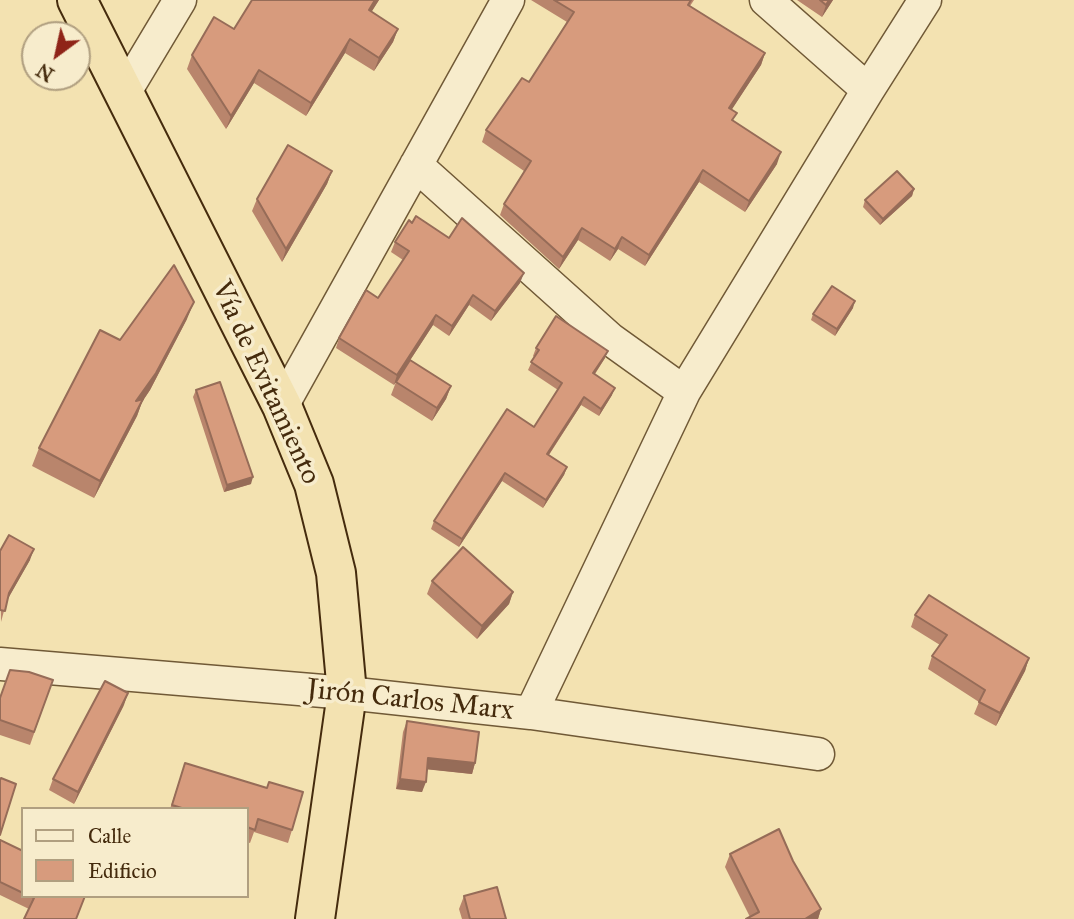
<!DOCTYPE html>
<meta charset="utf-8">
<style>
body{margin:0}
#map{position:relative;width:1074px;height:919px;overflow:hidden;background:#f3e2b1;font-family:"IM FELL Great Primer",serif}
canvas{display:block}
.legend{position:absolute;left:21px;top:807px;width:228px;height:91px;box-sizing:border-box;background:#f7eccc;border:2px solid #b09f80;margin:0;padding:9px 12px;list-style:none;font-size:21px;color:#452b0d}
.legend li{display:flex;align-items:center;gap:14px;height:35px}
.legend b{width:35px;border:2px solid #b09f80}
.north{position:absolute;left:21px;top:21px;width:70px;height:70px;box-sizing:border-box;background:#f7eccc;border:2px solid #b09f80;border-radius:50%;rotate:213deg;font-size:19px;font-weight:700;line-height:28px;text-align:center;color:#452b0d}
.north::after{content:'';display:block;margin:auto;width:24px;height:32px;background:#8f2418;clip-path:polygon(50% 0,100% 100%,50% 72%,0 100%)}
</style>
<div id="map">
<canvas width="1074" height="919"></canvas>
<ul class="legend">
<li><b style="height:9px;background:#f7eccc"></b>Calle</li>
<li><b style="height:19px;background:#d79b7d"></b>Edificio</li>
</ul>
<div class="north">N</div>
</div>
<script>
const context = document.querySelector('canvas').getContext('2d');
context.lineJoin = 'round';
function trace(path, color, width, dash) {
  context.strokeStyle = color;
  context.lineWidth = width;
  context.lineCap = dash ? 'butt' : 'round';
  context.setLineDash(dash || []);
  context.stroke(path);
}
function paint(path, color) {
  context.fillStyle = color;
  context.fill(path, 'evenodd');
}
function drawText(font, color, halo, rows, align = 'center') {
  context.font = font + ' "IM FELL Great Primer",serif';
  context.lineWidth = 7;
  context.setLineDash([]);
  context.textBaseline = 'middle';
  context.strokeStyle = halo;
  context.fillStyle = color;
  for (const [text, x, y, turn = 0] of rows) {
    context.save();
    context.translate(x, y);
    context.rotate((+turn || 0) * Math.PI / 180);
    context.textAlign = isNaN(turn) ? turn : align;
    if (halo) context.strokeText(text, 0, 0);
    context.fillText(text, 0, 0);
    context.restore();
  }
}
const street = new Path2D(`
 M868 90 925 0
 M123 95 180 0
 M416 165 610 339 684 392
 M282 406 508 0
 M0 664 347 693 531 713 818 754
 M531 713 684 392 868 90 766 0`);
const highway = new Path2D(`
 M77 0 282 406 314 484 336 573 347 693 315 919`);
const wall = new Path2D(`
 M307 0H379L371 12 398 29 393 42 374 71 345 53 306 116 254 83 226 129 187 69 192 55 234 29Z
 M531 0H694L690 6 765 53 761 65 731 110 734 122 777 164 745 212 699 182 645 266 618 249 610 261 578 240 559 269 500 215 504 204 524 171 482 142 486 130 529 82 567 22Z
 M797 0H833L822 17Z
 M332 171 327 184 282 262 252 211 257 199Z
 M914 189 912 196 880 225 863 207 865 200Z
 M395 242 520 283 491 321 469 305 449 336 433 325 394 385 336 348 339 338 378 298 403 260 391 252Z
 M853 308 835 336 811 320 813 314Z
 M187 319 150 390 142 402 137 416 94 498 32 466 39 448 120 340Z
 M536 348 605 358 595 374 612 395 599 416 581 405 549 455 567 467 564 475 543 508 502 481 459 547 431 529 434 521 534 427 558 390 528 370 534 357 533 356Z
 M396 382 451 386 446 399 432 421 391 395Z
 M196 390 251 484 224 492 193 397Z
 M0 551 30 560 7 600 1 622Z
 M432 581 513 592 509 604 477 639 427 594Z
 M915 615 1029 658 1025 671 996 726 974 714 979 702 928 669 932 656 940 645 911 627Z
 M53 680 30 745 0 735V698Z
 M124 705 74 804 49 790 53 779Z
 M407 721 475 763 472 774 427 769 422 792 396 789 403 732Z
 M185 763 292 830 288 843 254 832 250 843 247 842V809H170Z
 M0 840 23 851V896H86L29 909 0 895Z
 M730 854 793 861 821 909 818 919H746L750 917 725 867Z
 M464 896 506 919H462L459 909Z`);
const shadedWall = new Path2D(`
 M375 0H379L364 24 369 10Z
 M829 0H833L822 17 826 5Z
 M398 29 393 42 374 71 379 58Z
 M350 39 345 53 306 116 311 103Z
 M765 53 761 65 725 120 729 108Z
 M259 70 254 83 226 129 231 116Z
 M781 152 777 164 745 212 749 201Z
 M703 170 699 182 645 266 649 255Z
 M332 171 327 184 282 262 286 249Z
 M914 189 912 196 880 225 883 219Z
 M582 228 578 240 559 269 563 257Z
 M622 237 618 249 610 261 615 249Z
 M524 273 520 283 491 321 495 311Z
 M473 295 469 305 449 336 452 326Z
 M855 301 853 308 835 336 837 329Z
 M194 302 187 319 150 390 142 402 137 416 94 498 100 481 136 401Z
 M436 315 433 325 394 385 397 375Z
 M608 351 605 358 590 381 593 373Z
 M451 386 446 399 432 421 437 408Z
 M615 388 612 395 599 416 601 409Z
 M584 397 581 405 544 462 547 454Z
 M567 467 564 475 543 508 546 500Z
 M505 473 502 481 459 547 462 539Z
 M253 477 251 484 224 492 227 485Z
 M34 549 30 560 5 604 9 593Z
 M513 592 509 604 477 639 482 626Z
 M1029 658 1025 671 996 726 1000 713Z
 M128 693 124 705 74 804 78 792Z
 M428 758 475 763 472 774 424 769Z
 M400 779 426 782 422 792 396 789Z
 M821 909 818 919H805Z`);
const building = new Path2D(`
 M252 0H375L369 10 398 29 379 58 350 39 311 103 259 70 231 116 192 55 214 17 234 29Z
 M554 0H691L688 5 765 53 729 108 737 113 732 120 781 152 749 201 703 170 649 255 622 237 615 249 582 228 563 257 504 204 531 161 486 130 522 78 529 82 574 12Z
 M820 0H829L826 5Z
 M288 145 332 171 286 249 257 199Z
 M897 171 914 189 883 219 865 200Z
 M416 216 449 238 462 218 524 273 495 311 473 295 452 326 436 315 397 375 339 338 366 290 378 298 409 251 395 242 409 220 412 223Z
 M174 265 194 302 156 373 136 401 143 399 100 481 39 448 100 330 120 340Z
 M832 286 855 301 837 329 813 314Z
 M556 316 608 351 593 373 615 388 601 409 584 397 547 454 567 467 546 500 505 473 462 539 434 521 507 409 534 427 562 383 531 362 539 350 536 348Z
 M410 360 451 386 437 408 396 382Z
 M220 382 253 477 227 485 196 390Z
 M9 535 34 549 9 593 5 611 0 610V551Z
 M463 547 513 592 482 626 432 581Z
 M929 595 1029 658 1000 713 979 702 985 690 932 656 947 635 915 615Z
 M10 670 29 672 53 680 34 732 0 720V698Z
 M105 681 128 693 78 792 53 779Z
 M407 721 479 732 475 763 428 758 426 782 400 779Z
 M185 763 267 788 269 782 303 792 292 830 258 819 255 830 247 827V809H185L172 805Z
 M1 778 16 784 0 835V780Z
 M779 829 793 861 821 909 805 919H746L759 912 730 854Z
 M0 840 23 851V893L0 882Z
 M497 887 506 919H470L464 896Z
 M30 896H85L76 919H24L34 898Z`);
const streetNames = [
 ["Vía de Evitamiento",265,383,65],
 ["Jirón Carlos Marx",410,701,6]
];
trace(street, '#705936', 35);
trace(highway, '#452b0d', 42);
trace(street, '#f7eccc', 32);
trace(highway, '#f3e2b1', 38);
paint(wall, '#b9856c');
paint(shadedWall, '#966c58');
paint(building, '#d79b7d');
trace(building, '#966c58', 2);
drawText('28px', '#452b0d', '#f7eccc', streetNames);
</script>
